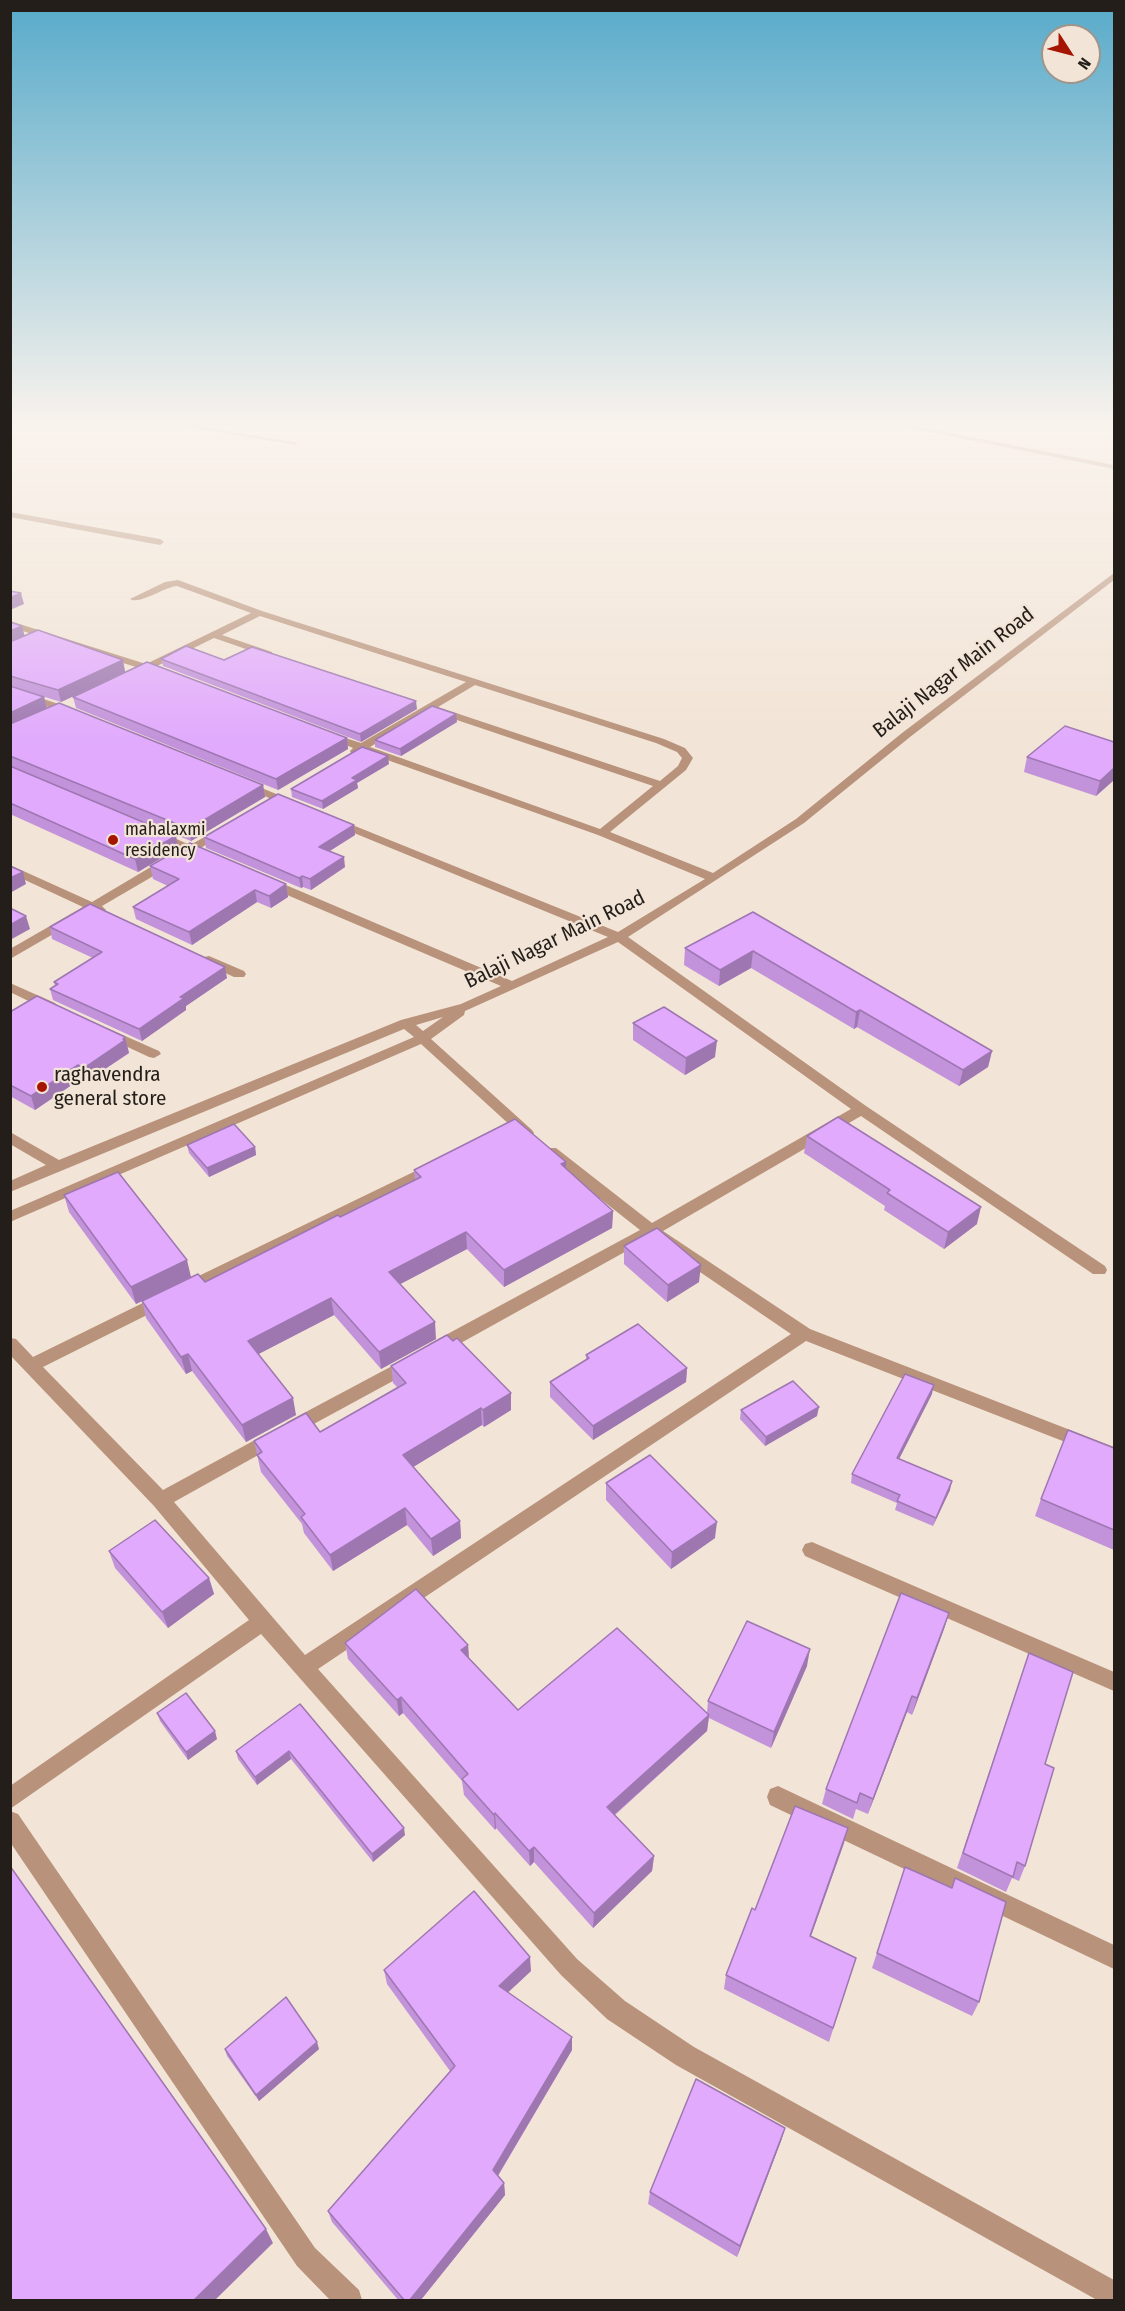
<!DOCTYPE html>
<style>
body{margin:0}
#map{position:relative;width:1125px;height:2311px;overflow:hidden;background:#f2e4d6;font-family:"Fira Sans Condensed",sans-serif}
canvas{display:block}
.frame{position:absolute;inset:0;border:12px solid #231e19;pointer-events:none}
.north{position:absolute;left:1041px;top:24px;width:60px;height:60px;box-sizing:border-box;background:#f2e4d6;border:2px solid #9f958a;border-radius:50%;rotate:126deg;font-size:16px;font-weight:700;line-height:24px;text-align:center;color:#231e19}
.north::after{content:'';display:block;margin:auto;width:21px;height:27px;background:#a61500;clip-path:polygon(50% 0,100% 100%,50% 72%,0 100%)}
</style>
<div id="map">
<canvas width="1125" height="2311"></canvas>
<div class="frame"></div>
<div class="north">N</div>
</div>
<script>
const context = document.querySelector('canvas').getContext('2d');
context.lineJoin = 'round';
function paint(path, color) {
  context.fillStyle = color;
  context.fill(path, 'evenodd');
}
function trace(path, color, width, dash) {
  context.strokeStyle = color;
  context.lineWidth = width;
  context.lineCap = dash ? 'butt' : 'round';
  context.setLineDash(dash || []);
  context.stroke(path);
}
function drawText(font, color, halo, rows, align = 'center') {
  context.font = font + ' "Fira Sans Condensed",sans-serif';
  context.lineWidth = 4.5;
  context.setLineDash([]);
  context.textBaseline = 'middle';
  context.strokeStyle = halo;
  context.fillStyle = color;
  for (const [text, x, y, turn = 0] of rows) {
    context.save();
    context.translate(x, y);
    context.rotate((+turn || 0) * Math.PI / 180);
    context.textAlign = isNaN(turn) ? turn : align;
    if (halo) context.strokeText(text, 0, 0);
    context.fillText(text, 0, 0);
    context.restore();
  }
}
const minor = new Path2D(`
 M10 421H20L10 425Z
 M153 421H168L299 443 295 445Z
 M876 421H889L1114 465V469Z
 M10 512 160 539 164 542 160 545 10 517Z
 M1114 573V580L910 737 804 823 628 937 866 1106 1105 1266 1107 1270 1105 1274H1093L861 1116 663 1231 810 1329 1114 1447V1461L806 1341 318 1669 577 1959 625 2001 694 2047 1114 2280V2300H1097L676 2065 607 2019 561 1975 261 1634 10 1809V1786L249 1620 154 1506 10 1355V1338L16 1339 33 1357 155 1297H167L169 1301 167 1305 43 1367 163 1490 266 1434 272 1432 278 1434 281 1439 278 1444 174 1502 305 1655 791 1334 650 1238 441 1354 435 1355 429 1354 426 1349 429 1344 640 1230 546 1156 544 1152 546 1148H556L652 1223 851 1109 618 942 465 1011 464 1015 431 1039 532 1130 534 1133 532 1136H522L421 1044 10 1222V1211L414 1037 404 1029 10 1192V1181L46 1165 10 1144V1132L59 1160 401 1020 461 1004 501 986 266 886V880H274L512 981 608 937 332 824V820H340L618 932 705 879 598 835 362 751 351 753 350 751 353 748 325 736 330 733 361 743 466 682 260 616 222 635 272 652V656H266L214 638 155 667 164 671 159 674 140 671 139 668 10 627V621L146 664 251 613 177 586C164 587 140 605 130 599L165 582 178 580 262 611 664 739 685 748 693 758 686 770 610 832 713 873 796 819 902 733ZM475 685 656 743 677 752 682 758 678 766 660 781 438 707ZM432 710 433 712 653 786 600 829 370 747ZM443 1017 423 1031 416 1025Z
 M10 688 77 710 78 712 69 714 10 694Z
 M247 782 296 802 298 804 292 807 288 806 243 787 241 785Z
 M221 828 225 829V833L199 849 207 852V858L203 859 191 854 102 906 106 910 104 913 93 911 10 959V949L83 907 10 873V865L92 902 181 849 155 837V833H163L190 845Z
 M209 956 244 971 246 974 244 977H234L204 963 203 960 204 957Z
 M10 983 55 1003 57 1006 50 1010 45 1009 10 992Z
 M107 1028 159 1051 161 1054 154 1058 149 1057 102 1035 100 1032Z
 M430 1164 435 1165 438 1169 435 1173 192 1293H180L178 1289 180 1285Z
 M409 1357 415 1359 418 1364 415 1369 299 1432 293 1434 287 1432 284 1427 287 1422Z
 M812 1542 1114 1672V1691L805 1556 802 1550 805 1544Z
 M778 1786 1114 1945V1969L770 1805 767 1797 770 1789Z
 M10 1811 18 1814 315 2248 359 2290 362 2300H330L297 2266 10 1842Z`);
const wall = new Path2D(`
 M10 622 25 636 123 660 125 672 61 702 32 693 44 697 47 708 263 785 265 797 191 841 61 788 176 836 178 848 138 872 10 814Z
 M161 659 224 660 417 709 361 742 163 666Z
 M73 697 347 738 348 749 278 790 76 708Z
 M457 722 401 756 375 747V740Z
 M1114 742V780L1096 796 1024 772 1027 757Z
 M389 764 357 783 358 788 323 809 292 797 291 789Z
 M355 835 330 851 345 867 311 890 303 887 301 888 206 848 204 837Z
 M150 866 286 884 288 897 271 908 257 902 192 945 136 919 133 907 168 886 153 879Z
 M753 912 992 1051 988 1067 959 1086 857 1027 854 1029 751 968 719 986 684 965 685 948Z
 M50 927 227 978 186 1006V1010L142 1041 53 1000 50 989 55 986 54 982 93 958 52 939Z
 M10 1012 125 1037 129 1053 87 1081 82 1078 35 1110 10 1096Z
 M633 1023 715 1057 685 1075 633 1040Z
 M807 1136 977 1224 944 1249 884 1210 885 1206 804 1153Z
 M187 1145 255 1147 256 1155 209 1177 189 1153Z
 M566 1169 613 1211 612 1228 504 1287 467 1249 400 1284 436 1339 381 1369 334 1315 258 1354 296 1415 246 1442 192 1371 186 1374 146 1318 142 1301 205 1282 415 1180 414 1170Z
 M64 1195 191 1277 136 1304 69 1212Z
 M624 1246 699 1282 667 1302 624 1264Z
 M586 1355 687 1368 686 1382 593 1440 550 1397V1382L586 1360Z
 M391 1366 511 1410 484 1427 482 1425 413 1467 460 1521 461 1538 433 1556 407 1525 333 1571 304 1533 302 1524 261 1472 254 1441 320 1432 397 1387 393 1383Z
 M932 1394 899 1459 950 1490 933 1526 895 1510 897 1503 851 1483 852 1474Z
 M741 1410 817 1416 765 1446 740 1419Z
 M1114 1448V1550L1035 1516 1041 1499Z
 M606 1483 715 1538 671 1569 606 1500Z
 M109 1551 209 1578 214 1594 168 1628 115 1568Z
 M949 1613 944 1629 912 1715 907 1712 868 1814 856 1809 853 1819 822 1804 826 1789Z
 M345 1643 468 1645 469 1658 518 1710 707 1713 708 1701 807 1666 771 1748 709 1718 707 1731 615 1815 654 1856 652 1871 593 1928 534 1862 530 1866 496 1828 495 1830 464 1795 462 1781 403 1713 399 1716 348 1659Z
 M1029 1653 1045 1764 1025 1866 1019 1881 1012 1878 1006 1892 957 1868Z
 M300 1704 405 1835 373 1862 291 1759 257 1785 238 1759 236 1751Z
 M157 1713 217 1739 188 1760 160 1721Z
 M844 1843 811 1936 856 1958 829 2042 724 1989 726 1975 755 1910Z
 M905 1867 951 1888 955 1878 979 2002 972 2016 872 1968Z
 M384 1970 531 1971 508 1992 572 2050 498 2176 504 2183 505 2195 420 2301H399L332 2222 328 2211 450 2071 387 1984Z
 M225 2049H319L259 2101 227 2056Z
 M785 2128 781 2141 737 2257 648 2204 650 2192Z`);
const shadedWall = new Path2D(`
 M21 593 24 604 10 610V598Z
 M22 626 25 637 10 643V631Z
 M123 660 125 672 61 702 58 690Z
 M44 697 47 708 10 726V713Z
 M416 701 417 709 361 742 360 734Z
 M456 714 457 722 401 756 400 749Z
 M347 738 348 749 278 790 276 779Z
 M388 756 389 764 357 783 358 788 323 809 322 801 352 778Z
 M1114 768V780L1096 796 1100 781Z
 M263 785 265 797 191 841 189 829Z
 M354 825 355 835 320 857 319 847Z
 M176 836 178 848 138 872 135 859Z
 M344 857 345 867 311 890 310 879Z
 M23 872 26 884 10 893V878Z
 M302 876 303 887 301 888 299 878Z
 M286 884 288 897 271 908 269 896Z
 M255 890 257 902 192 945 189 932Z
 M26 916 30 929 10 940V925Z
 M753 951 751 968 719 986 720 970Z
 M225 967 227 978 186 1006V1010L142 1041 139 1029 180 997Z
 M860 1010 857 1027 854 1029 856 1012Z
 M125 1037 129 1053 87 1081 84 1068Z
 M717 1041 715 1057 685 1075 686 1058Z
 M992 1051 988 1067 959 1086 963 1070Z
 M78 1065 82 1078 35 1110 31 1096Z
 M255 1147 256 1155 209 1177 207 1168Z
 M566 1162V1179L561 1164Z
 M981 1207 977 1224 944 1249 948 1232Z
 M613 1211 612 1228 504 1287V1270Z
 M466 1232 467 1249 391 1289 389 1272Z
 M187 1260 191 1277 136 1304 131 1287Z
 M701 1265 699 1282 667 1302 668 1285Z
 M331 1298 334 1315 251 1358 248 1341Z
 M435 1322 436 1339 381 1369 379 1352Z
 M188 1354 192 1371 186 1374 181 1357Z
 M687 1368 686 1382 593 1440V1426Z
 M934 1385 932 1394 895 1467 897 1458Z
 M511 1393V1410L484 1427 483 1410Z
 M293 1398 296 1415 246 1442 242 1425Z
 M819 1407 817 1416 765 1446 766 1437Z
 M481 1408 482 1425 405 1472 403 1455Z
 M952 1481 950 1490 933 1526 936 1518Z
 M405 1508 407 1525 333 1571 330 1555Z
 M460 1521 461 1538 433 1556 431 1539Z
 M717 1522 715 1538 671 1569 672 1552Z
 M209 1578 214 1594 168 1628 162 1612Z
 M949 1613 944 1629 912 1715 917 1698Z
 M468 1645 469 1661 461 1650Z
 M810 1649 807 1666 771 1748 774 1732Z
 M912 1696 907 1712 868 1814 873 1799Z
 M401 1697 403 1713 399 1716 397 1700Z
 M709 1715 707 1731 606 1822 607 1807Z
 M215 1731 217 1739 188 1760 186 1752Z
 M289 1751 291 1759 257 1785 255 1777Z
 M495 1813 496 1828 495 1830 494 1815Z
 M404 1828 405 1835 373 1862 372 1854Z
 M848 1828 844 1843 806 1950 810 1936Z
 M534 1847V1862L530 1866 529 1851Z
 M654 1856 652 1871 593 1928 594 1913Z
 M530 1957 531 1971 500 2000 499 1986Z
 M572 2037V2050L494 2182 493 2170Z
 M317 2042 319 2049 259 2101 256 2095Z
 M785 2128 781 2141 737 2257 740 2246Z
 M504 2183 505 2195 420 2301H409Z
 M266 2229 273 2243 214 2301H193Z`);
const building = new Path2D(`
 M10 591 21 593 10 598Z
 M10 622 22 626 10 631Z
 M38 630 123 660 58 690 10 676V642Z
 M186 646 224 660 252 647 416 701 360 734 161 659Z
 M147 662 347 738 276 779 73 697Z
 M10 686 44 697 10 713Z
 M59 703 263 785 189 829 10 756V724Z
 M432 706 456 714 400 749 375 740Z
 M1065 726 1114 742V768L1100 781 1027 757Z
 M362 747 388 756 352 778 357 780 322 801 291 789Z
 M10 766 176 836 135 859 10 803Z
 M278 794 354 825 319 847 344 857 310 879 302 876 299 878 204 837Z
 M190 843 286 884 269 896 255 890 189 932 133 907 179 879 150 866Z
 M10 866 23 872 10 878Z
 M90 904 225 967 180 997 184 998 139 1029 50 989 58 984 54 982 102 952 50 927Z
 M10 908 26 916 10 925Z
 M753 912 992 1051 963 1070 860 1010 856 1012 753 951 720 970 685 948Z
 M37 996 125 1037 123 1039 125 1040 84 1068 78 1065 31 1096 10 1085V1012Z
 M664 1007 717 1041 686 1058 633 1023Z
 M838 1117 981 1207 948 1232 887 1193 890 1190 807 1136Z
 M515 1119 566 1162 561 1164 613 1211 504 1270 466 1232 389 1272 435 1322 379 1352 331 1298 248 1341 293 1398 242 1425 188 1354 181 1357 142 1301 198 1274 205 1282 338 1215 340 1217 421 1177 414 1170Z
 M234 1124 255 1147 207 1168 187 1145Z
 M118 1172 187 1260 131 1287 64 1195Z
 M657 1228 701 1265 668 1285 624 1246Z
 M638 1324 687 1368 593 1426 550 1382 589 1358 586 1355Z
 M447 1335 453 1341 457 1338 511 1393 483 1410 481 1408 403 1455 460 1521 431 1539 405 1508 330 1555 301 1517 305 1514 257 1455 262 1452 254 1441 306 1413 320 1432 406 1383 391 1366Z
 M905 1374 934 1385 897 1458 952 1481 936 1518 897 1501 900 1495 852 1474Z
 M793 1381 819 1407 766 1437 741 1410Z
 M1068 1430 1114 1448V1530L1041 1499Z
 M650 1455 717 1522 672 1552 606 1483Z
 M155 1520 209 1578 162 1612 109 1551Z
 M416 1589 468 1645 461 1650 518 1710 617 1628 709 1715 607 1807 654 1856 594 1913 534 1847 529 1851 495 1813 494 1815 462 1779 468 1774 401 1697 397 1700 345 1643Z
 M901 1593 949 1613 917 1698 912 1696 873 1799 860 1793 857 1803 826 1789Z
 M747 1621 810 1649 774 1732 708 1701Z
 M1029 1653 1073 1672 1045 1764 1054 1768 1025 1866 1017 1862 1013 1877 963 1853Z
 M186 1693 215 1731 186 1752 157 1713Z
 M300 1704 404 1828 372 1854 289 1751 255 1777 236 1751Z
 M795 1806 848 1828 810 1936 856 1958 833 2028 726 1975 752 1908 755 1910Z
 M10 1866 266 2229 193 2301H10Z
 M905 1867 952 1888 955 1878 1006 1902 979 2002 877 1953Z
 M474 1891 530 1957 499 1986 572 2037 493 2170 504 2183 409 2301H405L328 2211 455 2066 384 1970Z
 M286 1997 317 2042 256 2095 225 2049Z
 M696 2079 785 2128 740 2246 650 2192Z`);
const markers = [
 [113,840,6,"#a61500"],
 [42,1087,6,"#a61500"]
];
const farPoinames = [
 ["mahalaxmi",125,830],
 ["residency",125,851]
];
const streetNames = [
 ["Balaji Nagar Main Road",954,673,-38],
 ["Balaji Nagar Main Road",555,940,-26]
];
const poiNames = [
 ["raghavendra",54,1075],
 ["general store",54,1099]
];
paint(minor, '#b8927a');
paint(wall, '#c292da');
paint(shadedWall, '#9e77b1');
paint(building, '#e1aafd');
trace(building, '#9e77b1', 1.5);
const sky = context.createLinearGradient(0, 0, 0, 744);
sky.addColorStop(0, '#57aaca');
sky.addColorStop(0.57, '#f9f3ed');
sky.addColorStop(1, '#f9f3ed00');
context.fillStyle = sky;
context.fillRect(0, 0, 1125, 744);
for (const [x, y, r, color] of markers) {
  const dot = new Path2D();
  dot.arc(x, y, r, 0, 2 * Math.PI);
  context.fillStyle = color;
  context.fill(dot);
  trace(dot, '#f2e4d6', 2);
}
drawText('18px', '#231e19', '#f2e4d6', farPoinames, 'left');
drawText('21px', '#231e19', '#f2e4d6', streetNames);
drawText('21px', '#231e19', '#f2e4d6', poiNames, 'left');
</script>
